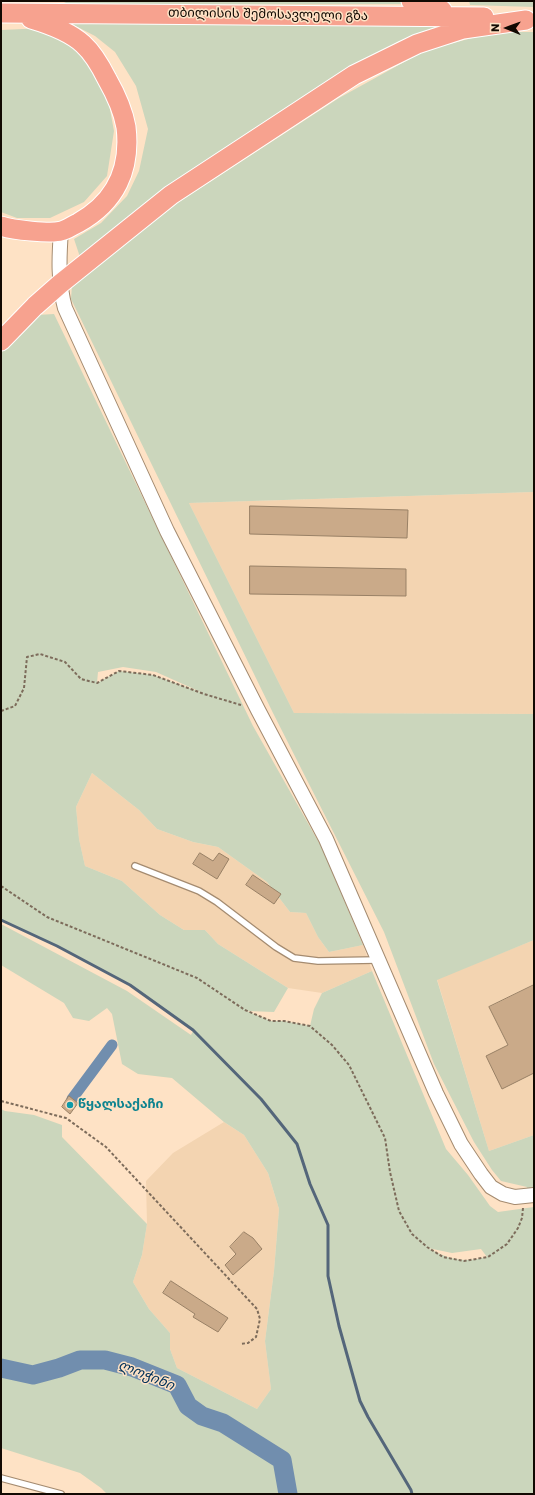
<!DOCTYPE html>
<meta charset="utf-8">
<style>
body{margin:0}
#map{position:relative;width:535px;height:1495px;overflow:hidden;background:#fee2c5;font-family:Poppins,sans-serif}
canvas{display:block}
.frame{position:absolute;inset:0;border:2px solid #120902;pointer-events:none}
.north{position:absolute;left:487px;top:8px;width:40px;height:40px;-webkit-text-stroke:3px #fee2c5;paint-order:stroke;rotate:271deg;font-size:11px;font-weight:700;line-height:16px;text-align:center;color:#120902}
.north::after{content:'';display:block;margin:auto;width:14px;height:18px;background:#120902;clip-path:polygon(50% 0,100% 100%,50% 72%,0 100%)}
</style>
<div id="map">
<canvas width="535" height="1495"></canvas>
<div class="frame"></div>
<div class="north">N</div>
</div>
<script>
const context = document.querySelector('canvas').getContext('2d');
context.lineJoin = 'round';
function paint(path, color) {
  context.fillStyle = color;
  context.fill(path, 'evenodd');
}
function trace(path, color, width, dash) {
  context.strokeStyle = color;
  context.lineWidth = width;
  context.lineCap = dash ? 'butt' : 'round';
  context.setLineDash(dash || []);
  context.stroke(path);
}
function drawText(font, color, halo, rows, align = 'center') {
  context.font = font + ' Poppins,"Noto Sans Georgian",sans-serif';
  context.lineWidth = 3;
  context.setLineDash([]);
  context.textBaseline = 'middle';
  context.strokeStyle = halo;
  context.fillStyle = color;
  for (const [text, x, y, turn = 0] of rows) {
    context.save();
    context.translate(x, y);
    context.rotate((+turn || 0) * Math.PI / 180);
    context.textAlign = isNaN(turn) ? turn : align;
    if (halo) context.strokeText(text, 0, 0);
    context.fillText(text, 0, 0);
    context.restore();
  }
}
const built = new Path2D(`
 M534 492V714L294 713 189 503Z
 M92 773 139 810 157 829 193 842 218 847 267 882 290 912 306 913 318 937 329 952 363 945 372 971 322 993 288 988 218 944 205 930H184L160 915 122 881 85 866 79 839 76 807Z
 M534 940V1135L489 1151 437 979Z
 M224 1122 244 1135 268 1173 279 1209 274 1271 265 1341 271 1389 257 1409 177 1368 170 1349V1333L149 1309 133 1282 142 1255 147 1224 146 1181 173 1153Z`);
const green = new Path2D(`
 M68 1H418L428 4 60 5Z
 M469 1H534V7L470 5Z
 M468 18 399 41 330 79 80 257 74 239 101 223 127 196 139 171 148 129 136 86 115 52 95 36 62 19Z
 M45 28 69 37 106 88 114 131 107 176 84 202 50 218H17L1 212V30Z
 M494 32H534V492L189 503 294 713 534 714V940L437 980 489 1151 534 1135V1195L524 1197 527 1187 501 1181 492 1170 474 1142 434 1064 384 932 273 713 71 299 72 285 179 202 339 98 424 51Z
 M54 314 253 726 322 848 363 945 329 952 318 937 306 913 290 912 267 882 218 847 193 842 157 829 139 810 92 773 76 807 79 839 85 866 122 881 160 915 184 930H205L218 944 288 988 274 1012 247 1011 271 1021H284L310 1026 314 1009 322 993 372 971 446 1149 468 1175 490 1206 498 1212 534 1207V1494H107L101 1488 80 1473 1 1448V1109L5 1111 34 1115 62 1125V1137L147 1224 142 1255 133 1282 149 1309 170 1333V1349L177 1368 257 1409 271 1389 265 1341 274 1271 279 1209 268 1173 244 1135 224 1122 172 1078 138 1074 122 1064 112 1014 107 1008 89 1021 73 1018 64 1003 1 965V924L127 991 191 1035 193 1031C136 983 68 951 1 920V353L37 315ZM123 667 156 672 203 693 153 675 119 671 97 683 98 672ZM428 1248 452 1253 481 1249 487 1257C463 1263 450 1260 428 1248Z`);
const stream = new Path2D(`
 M1 920 57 946 130 985 193 1030 261 1099 297 1144 310 1184 328 1225V1276L339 1326 360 1401 368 1417 411 1490 412 1494`);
const canal = new Path2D(`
 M72 1099 112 1045`);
const river = new Path2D(`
 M1 1368 33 1375 59 1368 80 1360H105L132 1367 177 1385 188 1406 202 1416 223 1423 282 1460 288 1494`);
const building = new Path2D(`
 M250 506 408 510 407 538 250 534Z
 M250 566 406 569V596L250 594Z
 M200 853 213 861 219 853 229 859 217 879 193 864Z
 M253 875 281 894 274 904 246 885Z
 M534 985V1073L502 1089 486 1056 508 1045 489 1007Z
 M69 1096 78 1103 70 1114 62 1107Z
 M244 1232 253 1238 262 1249 233 1275 225 1265 236 1254 230 1247Z
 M171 1281 228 1318 218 1332 193 1317 195 1314 163 1293Z`);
const path = new Path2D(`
 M1 711 15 706 24 688 27 657 40 654 65 662 81 679 97 683 119 671 153 675 204 694 241 705
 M1 886 47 917 197 978 245 1010 271 1021H284L310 1026 332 1045 349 1065 385 1138 390 1172 399 1211 412 1234 427 1247 443 1257 464 1261 488 1257 507 1244 518 1228 522 1218 523 1208
 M1 1101 66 1118 106 1147 257 1309 260 1319 256 1337 248 1343 240 1344`);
const service = new Path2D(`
 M135 866 199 891 217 902 276 947 294 958 318 961 377 960
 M1 1478 61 1494`);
const tertiary = new Path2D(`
 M61 231C59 257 58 283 65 308L167 531 258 710 326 839 436 1093 461 1144 481 1174 491 1187 503 1194 515 1197 534 1195`);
const trunk = new Path2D(`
 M411 1 442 10
 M1 13 484 17
 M1 226C12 230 51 234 61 231 67 230 73 225 78 223 116 202 131 169 126 127 123 110 115 93 107 79 101 67 93 53 83 44 70 32 48 24 31 19
 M1 341 35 306 60 284 171 195 354 75 417 44 463 29 526 20`);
const markers = [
 [70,1105,4,"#0f9aa8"]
];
const streetNames = [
 ["თბილისის შემოსავლელი გზა",268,15,1]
];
const cultureNames = [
 ["წყალსაქაჩი",78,1105]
];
const waterNames = [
 ["ლოჭინი",146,1376,22]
];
paint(built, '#f3d4b1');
paint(green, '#cbd6bc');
trace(stream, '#54667a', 3);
trace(canal, '#718eae', 11);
trace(river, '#718eae', 19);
paint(building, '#caaa89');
trace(building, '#998166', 1);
trace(service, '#a48b70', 8);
trace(tertiary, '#a48b70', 16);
trace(trunk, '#fff', 21);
trace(path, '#7d6c5b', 2, [3, 2]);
trace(service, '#fff', 5.5);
trace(tertiary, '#fff', 14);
trace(trunk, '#f7a28f', 19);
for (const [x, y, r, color] of markers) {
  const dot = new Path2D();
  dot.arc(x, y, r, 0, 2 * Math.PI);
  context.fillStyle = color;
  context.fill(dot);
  trace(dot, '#fee2c5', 1.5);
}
drawText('13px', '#120902', '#fee2c5', streetNames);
drawText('bold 13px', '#0d838f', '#fee2c5', cultureNames, 'left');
drawText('italic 14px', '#003059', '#fee2c5', waterNames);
</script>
